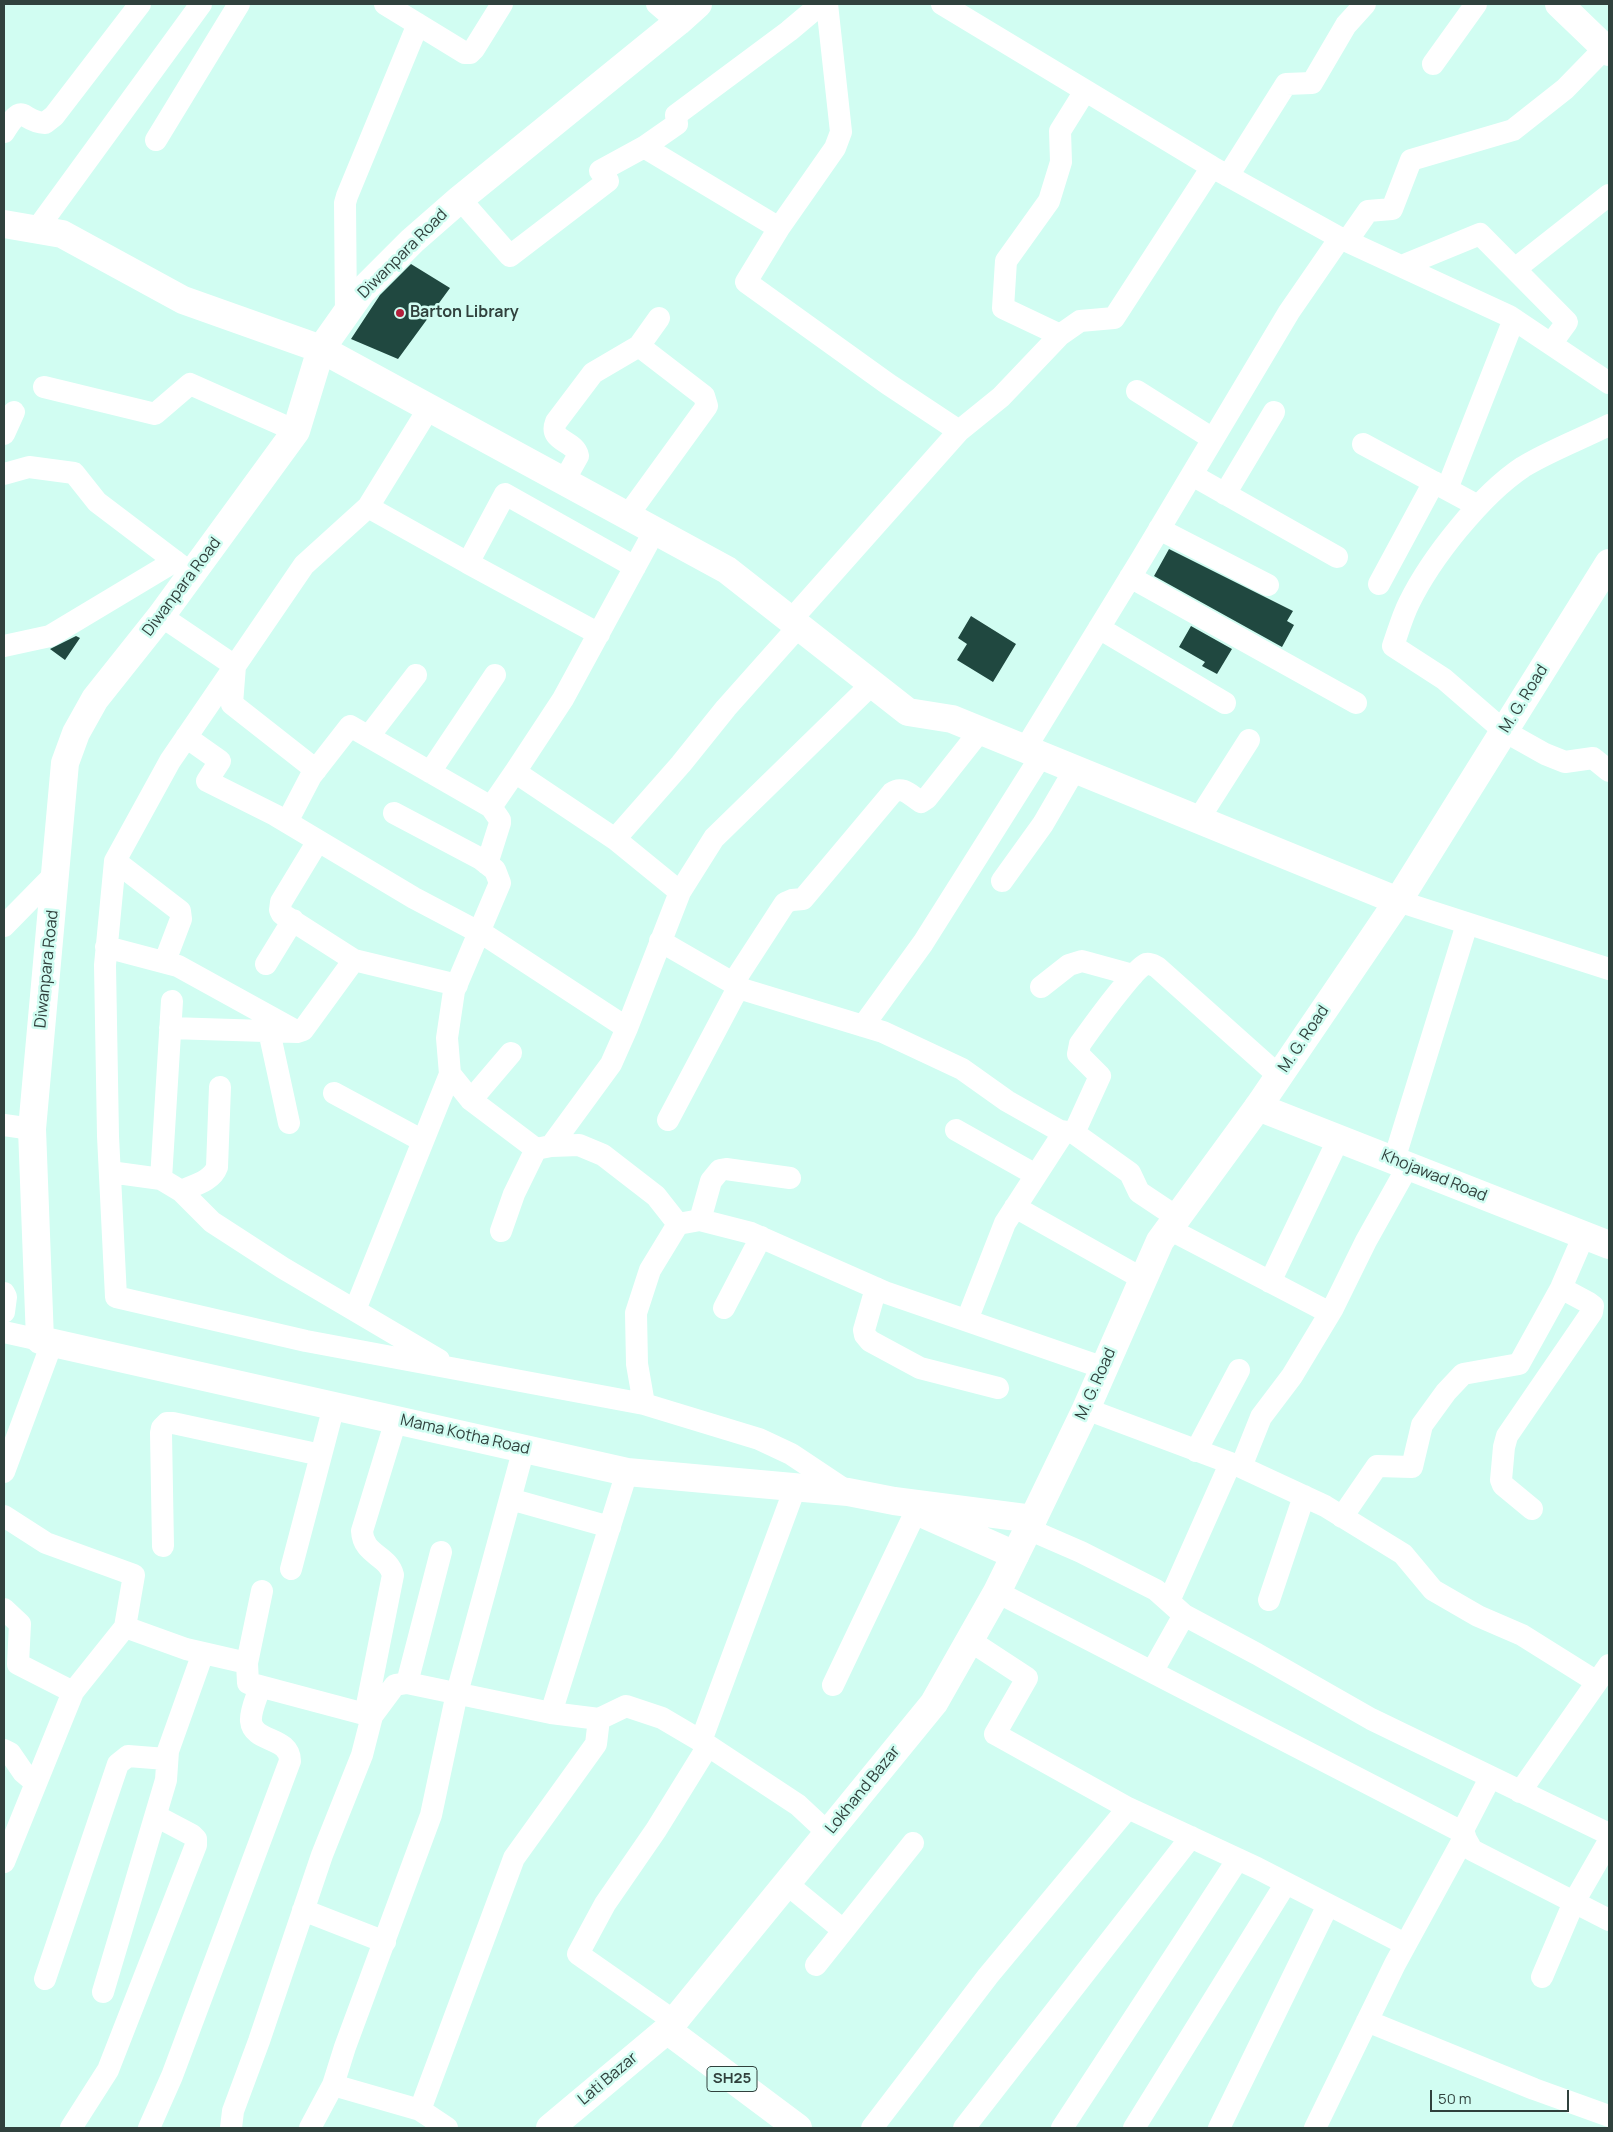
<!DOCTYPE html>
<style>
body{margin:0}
#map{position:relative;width:1613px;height:2132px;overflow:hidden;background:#d1fdf2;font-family:Manrope,sans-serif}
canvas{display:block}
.frame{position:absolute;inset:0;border:5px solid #30413d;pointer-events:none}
.scale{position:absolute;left:1430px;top:2090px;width:139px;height:22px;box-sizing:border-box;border:2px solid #30413d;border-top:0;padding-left:6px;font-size:15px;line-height:18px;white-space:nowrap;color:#30413d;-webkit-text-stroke:4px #d1fdf2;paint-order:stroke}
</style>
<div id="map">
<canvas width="1613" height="2132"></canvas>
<div class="frame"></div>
<div class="scale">50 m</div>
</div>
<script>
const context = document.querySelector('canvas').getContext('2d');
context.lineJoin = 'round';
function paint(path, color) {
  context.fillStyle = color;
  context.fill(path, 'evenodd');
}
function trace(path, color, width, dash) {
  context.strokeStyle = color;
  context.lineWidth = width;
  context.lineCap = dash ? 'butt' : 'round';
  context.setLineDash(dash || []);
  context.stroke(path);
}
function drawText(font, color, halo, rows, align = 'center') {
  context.font = font + ' Manrope,sans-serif';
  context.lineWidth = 5;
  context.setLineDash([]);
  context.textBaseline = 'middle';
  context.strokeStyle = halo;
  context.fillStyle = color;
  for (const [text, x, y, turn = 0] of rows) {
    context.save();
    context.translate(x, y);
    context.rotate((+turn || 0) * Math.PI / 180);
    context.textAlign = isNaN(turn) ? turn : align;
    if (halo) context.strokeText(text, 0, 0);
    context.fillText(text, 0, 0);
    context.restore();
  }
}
const building = new Path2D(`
 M411 264 450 288 398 359 351 339 380 295Z
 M1169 549 1293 611 1287 621 1294 625 1282 647 1154 576Z
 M971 616 1016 644 993 682 957 660 967 644 958 638Z
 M1191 626 1232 649 1217 674 1202 666 1205 662 1179 647Z
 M76 636 80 638 65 660 50 649Z`);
const minor = new Path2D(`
 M385 4 465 53H470L474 49 502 4
 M657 4 678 22
 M942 4 1212 167 1340 238 1509 316 1609 383
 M1433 64 1476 4
 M4 132C25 99 20 122 45 123L54 116 140 4
 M156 140 239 4
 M644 147 779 228 746 282 888 384 959 431 791 620
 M1228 176 1286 84 1312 83 1346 25 1365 4
 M460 199 510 256 608 181 600 171 644 147 677 124 676 115 789 31 821 4
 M779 228 835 148 841 132 827 4
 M37 229 201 4
 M1347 241 1368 211 1392 209 1411 160 1513 130 1565 89 1605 48
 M1402 266 1480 234 1567 322 1551 344
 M1515 269 1609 195
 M346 315 345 203 347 196 418 24
 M1060 335 1003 308 1006 261 1049 201 1061 162 1060 131 1085 91
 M44 387 155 414 190 384 296 431
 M1137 391 1213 439
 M1609 425C1583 438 1547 452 1523 467 1481 495 1431 558 1409 603 1402 617 1398 632 1393 646L1444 679 1504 731 1545 754 1565 762 1593 758 1609 771
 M959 431 1001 397 1060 335 1080 321 1114 318 1212 167
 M4 434 14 412
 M1363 444 1478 506
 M4 474 29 467 74 473 97 502 192 574
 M1192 475 1337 557
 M564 481 578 456C575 440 548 442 556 422L593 373 639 346 659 318
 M1447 489 1514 319
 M1225 494 1274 412
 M368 507 429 408
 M628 515 707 406 704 396 639 346
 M1159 529 1268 585
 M468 563 599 634
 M635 567 505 494 468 563 368 507 304 565 170 761 115 861 105 965 108 1136 116 1297 306 1341 644 1404
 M1130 577 1356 703
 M1379 584 1434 482
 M161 616 235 666 232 704 316 770
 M1099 628 1225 703
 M4 646 50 636 175 561
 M369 736 416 675
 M186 737 220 761 207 781 275 815 414 898 488 937 627 1028
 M1025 749 1142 558 1289 312 1340 238
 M430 772 495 675
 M394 813 481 859 495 870 500 883 454 991 447 1038 450 1074 471 1100 536 1149 551 1146 579 1145 603 1155 656 1196 678 1224
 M1198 820 1249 740
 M287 822 311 776 350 726 491 807 515 772
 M615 839 515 772 563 699 655 530
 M318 841 281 902 280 910 282 914 354 960 457 985
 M115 861 180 911 181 919 165 961
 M487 864 500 823V820L491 807
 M1002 881 1043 824 1075 769
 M680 892 615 839 681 764 726 708 799 626
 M1398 901 1609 969
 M4 926 56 873
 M660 941 745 990 883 1032 962 1069 1007 1101 1060 1131 1074 1133 1130 1173 1139 1192 1178 1218
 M106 947 178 966 294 1030
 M266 964 293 920
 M733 983 785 903 792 900 803 899 892 793C903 785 911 796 921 802L927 798 980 731
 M1041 987 1069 965 1082 961 1133 975
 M863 1026 923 943 1041 756
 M170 1028 297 1032 303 1030 354 960
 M269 1031 289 1123
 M334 1093 423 1141
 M471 1100 511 1053
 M668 1120 739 986
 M4 1125 32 1129
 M956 1130 1036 1175
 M1074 1133 1100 1076 1078 1054 1080 1044C1090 1030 1134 968 1146 964 1150 963 1153 965 1157 967L1279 1076
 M551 1146 611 1064 627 1028 680 892 714 838 872 684
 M1394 1160 1467 924
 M110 1172 161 1179 181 1191 212 1222 283 1268 439 1360
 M161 1179 172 1001
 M181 1191C194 1185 212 1181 217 1167L220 1087
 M1015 1207 1143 1279
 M700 1220 711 1181 720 1170 726 1169 790 1178
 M1169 1229 1330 1313
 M501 1231 514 1194 536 1149
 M1270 1282 1339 1138
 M876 1288 864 1330 865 1335 870 1341 920 1368 998 1388
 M4 1293 6 1297 4 1312
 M724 1308 761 1237
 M355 1310 450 1074
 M967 1320 1005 1223 1064 1132
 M4 1332 40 1340
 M1086 1409 1241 1467 1325 1506 1403 1554 1433 1590 1478 1616 1522 1635 1597 1682 1609 1665
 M1196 1451 1239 1370
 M1241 1467 1261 1417 1292 1376 1333 1308 1366 1241 1408 1166
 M4 1472 52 1343
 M848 1492 791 1454 759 1439 644 1404 637 1364 636 1313 650 1270 678 1224 700 1220 751 1233 887 1293 1104 1368
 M510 1499 610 1527
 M1532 1509 1503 1485 1501 1480 1504 1447 1507 1436 1592 1312 1593 1306 1589 1303 1561 1288
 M4 1516 46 1543 134 1575 125 1627
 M1342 1517 1377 1466 1412 1467 1422 1425 1446 1392 1463 1374 1519 1364 1561 1288 1584 1235 1599 1243
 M1028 1529 1081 1552 1156 1590 1184 1615 1257 1654 1371 1719 1609 1834
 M163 1546 161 1433 162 1428 167 1423H173L321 1455
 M291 1569 334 1406
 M997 1592 1462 1832 1472 1850 1609 1920
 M1269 1600 1304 1496
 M1169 1601 1230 1464
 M4 1609 20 1624 18 1664 73 1692 125 1627 186 1649 247 1663 248 1683 372 1716 395 1685 407 1683 551 1713 599 1719 626 1706 662 1718 701 1741 798 1805 828 1833
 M969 1640 1027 1678 995 1734 1128 1808 1257 1868 1405 1944
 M247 1663 262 1591
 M1152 1672 1184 1615
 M407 1683 441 1552
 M833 1685 916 1511
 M551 1713 627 1472
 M365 1715 393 1575C388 1555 363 1555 362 1531L396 1420
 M701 1741 795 1488
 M4 1750 10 1753 23 1772 36 1783
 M1520 1792 1597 1682
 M1462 1832 1490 1778
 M4 1862 73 1692
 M787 1884 843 1930
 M303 1910 385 1942
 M816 1965 913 1843
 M1542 1977 1574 1902 1609 1841
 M45 1979 118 1764 128 1756 166 1759
 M103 1992 166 1780 168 1751 203 1653
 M674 2021 578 1954 605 1904 656 1830 708 1746
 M1367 2021 1534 2089 1609 2116
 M420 2110 514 1858 596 1744 599 1719
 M71 2128 108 2070 196 1845V1839L192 1835 156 1816
 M149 2128 172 2076 290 1761C290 1736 253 1743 251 1721 250 1711 257 1697 260 1687
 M231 2128 233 2111 259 2041 322 1855 362 1755 372 1716
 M310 2128 333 2085
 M447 2128 420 2110 333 2085 345 2047 431 1815 457 1693 524 1448
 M872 2128 988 1976 1128 1808
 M964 2128 1191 1837
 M1062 2128 1238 1859
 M1134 2128 1286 1883
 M1219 2128 1328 1905
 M1315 2128 1395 1964 1465 1836`);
const tertiary = new Path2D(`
 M698 4 678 22 460 199 412 241 362 291 321 349 296 431 161 616 95 699 76 733 65 763 32 1129 40 1340 627 1472 848 1492 894 1501 1033 1519
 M4 224 62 234 183 300 321 349 727 570 908 712 952 719 1398 901
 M1258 1107 1609 1245
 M923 1514 1015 1555`);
const secondary = new Path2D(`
 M1559 4 1609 52
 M667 2030 934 1703 997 1592 1033 1519 1086 1409 1160 1241 1258 1107 1398 901 1609 563`);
const primary = new Path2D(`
 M550 2128 667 2030 798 2128`);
const markers = [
 [400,313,5,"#b2203c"]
];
const shields = [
 [732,2079,50]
];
const shieldNames = [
 ["SH25",732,2079]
];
const streetNames = [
 ["Diwanpara Road",403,254,-45],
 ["Diwanpara Road",182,587,-53],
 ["M. G. Road",1524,699,-58],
 ["Diwanpara Road",47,969,-84],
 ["M. G. Road",1304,1039,-56],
 ["Khojawad Road",1434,1176,22],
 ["M. G. Road",1096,1384,-66],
 ["Mama Kotha Road",465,1435,13],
 ["Lokhand Bazar",863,1790,-51],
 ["Lati Bazar",608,2079,-40]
];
const poiNames = [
 ["Barton Library",410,313]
];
paint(building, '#204840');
trace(minor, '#fff', 22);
trace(tertiary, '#fff', 28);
trace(secondary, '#fff', 28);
trace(primary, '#fff', 28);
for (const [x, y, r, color] of markers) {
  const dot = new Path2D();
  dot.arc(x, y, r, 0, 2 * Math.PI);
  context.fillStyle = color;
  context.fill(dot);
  trace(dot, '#d1fdf2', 2);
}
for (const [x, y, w] of shields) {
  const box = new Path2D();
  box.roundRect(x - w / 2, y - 12.5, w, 25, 4);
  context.fillStyle = '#d1fdf2';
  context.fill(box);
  trace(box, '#30413d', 1);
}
drawText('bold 15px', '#30413d', null, shieldNames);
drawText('16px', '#30413d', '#d1fdf2', streetNames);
drawText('bold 16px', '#30413d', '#d1fdf2', poiNames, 'left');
</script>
